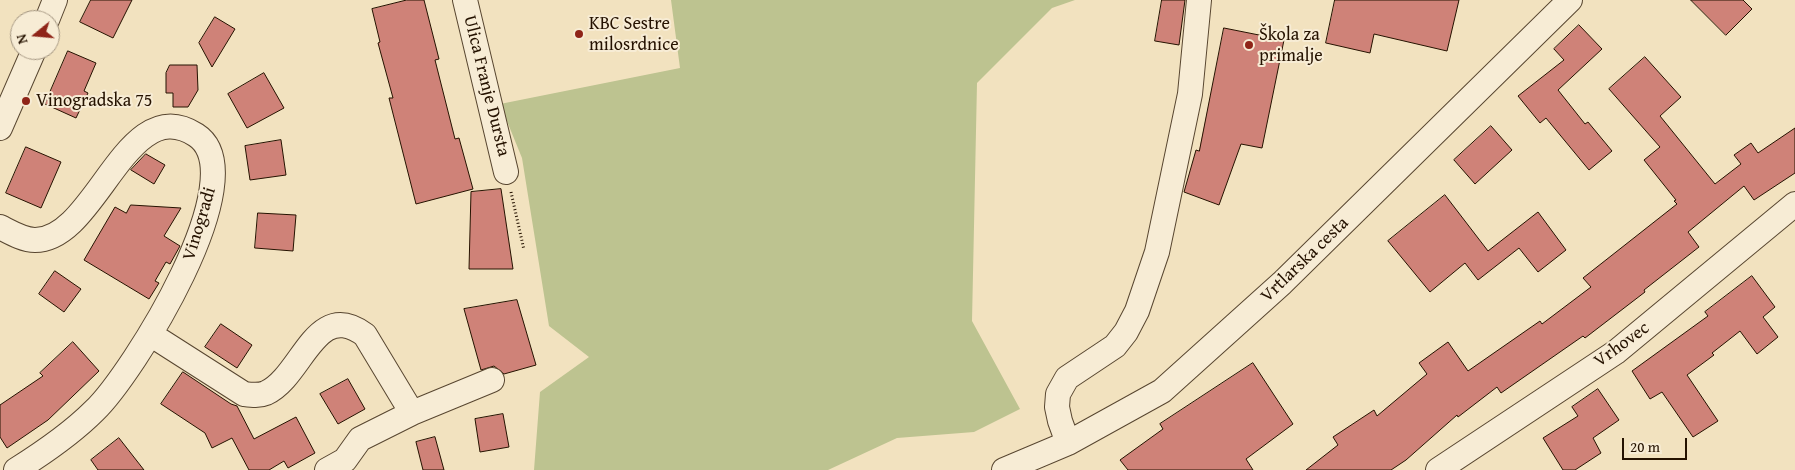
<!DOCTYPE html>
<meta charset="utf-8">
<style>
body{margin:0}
#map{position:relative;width:1795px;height:470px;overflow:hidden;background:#f2e2bf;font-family:"Gentium Book Plus",serif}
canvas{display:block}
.north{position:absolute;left:10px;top:10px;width:50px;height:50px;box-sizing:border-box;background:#f7ecd5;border:1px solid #a39580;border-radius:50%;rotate:253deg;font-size:14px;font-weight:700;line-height:20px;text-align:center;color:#251200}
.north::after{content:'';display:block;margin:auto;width:18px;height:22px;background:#8f2418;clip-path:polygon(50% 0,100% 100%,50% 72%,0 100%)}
.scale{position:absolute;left:1622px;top:438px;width:65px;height:22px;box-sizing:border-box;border:2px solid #251200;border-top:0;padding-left:6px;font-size:15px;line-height:18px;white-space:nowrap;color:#251200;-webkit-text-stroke:4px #f7ecd5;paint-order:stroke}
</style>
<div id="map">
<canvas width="1795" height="470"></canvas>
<div class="north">N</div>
<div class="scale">20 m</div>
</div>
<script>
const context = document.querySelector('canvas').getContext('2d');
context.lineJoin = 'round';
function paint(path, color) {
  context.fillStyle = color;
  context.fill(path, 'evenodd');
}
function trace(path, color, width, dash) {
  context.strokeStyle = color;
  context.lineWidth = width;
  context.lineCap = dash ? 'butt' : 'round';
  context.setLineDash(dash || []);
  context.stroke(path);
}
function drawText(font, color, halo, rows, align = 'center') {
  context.font = font + ' "Gentium Book Plus",serif';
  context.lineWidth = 4;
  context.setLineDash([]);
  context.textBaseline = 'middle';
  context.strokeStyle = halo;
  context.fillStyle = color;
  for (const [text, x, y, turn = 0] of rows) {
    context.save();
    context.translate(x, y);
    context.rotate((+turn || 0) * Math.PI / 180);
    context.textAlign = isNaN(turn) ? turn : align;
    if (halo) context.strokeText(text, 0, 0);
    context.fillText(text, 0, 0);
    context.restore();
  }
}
const green = new Path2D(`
 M671 0H1075L1052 8 977 83 972 321 1020 409 974 432 897 438 828 470H534L540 392 589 357 549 326 522 158 500 104 680 68Z`);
const building = new Path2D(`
 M91 0H132L113 38 80 22Z
 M407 0H424L439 59 435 60 455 139 459 138 473 189 416 204 389 98H393L378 43 380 42 372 9Z
 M1162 0H1185L1179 45 1155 41Z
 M1335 0H1459L1447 51 1374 34 1370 53 1326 43Z
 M1691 0H1743L1752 9 1726 35Z
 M215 17 235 29 212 67 199 43Z
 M1579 25 1602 49 1558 90 1585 124 1588 122 1612 151 1589 170 1546 118 1540 123 1518 96 1564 60 1554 49Z
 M1224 28 1284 40 1262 148 1241 144 1219 205 1184 192 1196 150 1199 151Z
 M68 51 96 63 84 91 88 93 76 118 45 104Z
 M1645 57 1681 97 1660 116 1715 184 1741 164 1734 155 1751 143 1758 153 1795 128V173L1754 200 1744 186 1688 232 1699 247 1644 290 1645 292 1585 338 1583 336 1501 393 1497 387 1458 417 1457 415 1406 460 1391 470H1306L1338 445 1333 437 1374 410 1377 416 1427 374 1419 363 1448 342 1468 371 1540 321 1542 324 1591 287 1583 278 1677 204 1674 201 1676 200 1644 160 1660 147 1609 89Z
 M170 65H197L198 90 188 107H173V93H166V73Z
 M264 73 284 108 247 128 228 94Z
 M1491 126 1512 150 1475 184 1454 160Z
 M281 140 286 175 250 180 245 146Z
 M26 147 61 162 41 208 6 193Z
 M146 154 165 165 154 184 131 170Z
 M501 189 513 269H469L471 192Z
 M1445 195 1488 251 1538 212 1566 250 1538 272 1519 248 1478 280 1465 263 1430 292 1388 241Z
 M131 205 181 208 164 236 180 246 170 264 166 262 155 281 159 283 149 299 84 260 115 207 126 213Z
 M258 213 296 215 293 251 255 248Z
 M55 271 81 289 64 312 39 294Z
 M1752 276 1775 307 1763 317 1778 337 1757 354 1740 331 1712 353 1714 355 1687 375 1718 421 1693 437 1662 392 1650 399 1632 371 1708 316 1705 312Z
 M517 300 536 365 504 374 494 366 481 370 464 309Z
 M221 324 252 345 237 368 205 347Z
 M73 342 99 371 48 420 7 448 0 437V405L43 376 40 373Z
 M1253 363 1293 424 1246 459 1253 470H1128L1120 460 1163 429 1160 424Z
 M183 372 231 404 237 406 254 439 296 417 315 453 288 468 284 461 269 470H249L232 438 212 448 205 433 161 404Z
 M348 379 365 409 338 424 320 394Z
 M1598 389 1619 420 1593 438 1601 453 1575 470H1563L1543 438 1578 416 1572 407Z
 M503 414 509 447 480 452 475 419Z
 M435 437 444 470H423L416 442Z
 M119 438 144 470H98L91 460Z`);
const path = new Path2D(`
 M511 192 524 250`);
const minor = new Path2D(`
 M465 0 506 172
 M47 20 55 0
 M0 128 34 50
 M0 227C10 232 23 240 35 240 97 240 126 90 196 135 258 175 132 375 94 411 71 434 43 453 16 470
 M150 334 244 394C252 395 259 396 266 393 303 376 315 298 365 335L412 413
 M1068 443 1060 421 1057 407 1058 394 1067 378 1115 346 1126 332 1137 311 1157 252 1190 94 1199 0
 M327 470 345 460 360 439 412 413 492 380
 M1004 470 1068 443 1162 391 1282 283 1570 0
 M1438 470 1616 352 1795 204`);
const markers = [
 [579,34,5,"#8f2418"],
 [1249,45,5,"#8f2418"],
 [26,101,5,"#8f2418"]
];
const poiNames = [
 ["KBC Sestre",589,24],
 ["milosrdnice",589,45],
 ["Škola za",1259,35],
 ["primalje",1259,56],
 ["Vinogradska 75",36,101]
];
const streetNames = [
 ["Ulica Franje Dursta",486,86,76],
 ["Vinogradi",200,224,-73],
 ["Vrtlarska cesta",1305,260,-44],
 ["Vrhovec",1622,345,-36]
];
paint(green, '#bdc390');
paint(building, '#cf8278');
trace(building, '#251200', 1);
trace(minor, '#584630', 26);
trace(path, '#251200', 3, [1, 2.5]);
trace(minor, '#f7ecd5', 24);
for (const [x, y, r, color] of markers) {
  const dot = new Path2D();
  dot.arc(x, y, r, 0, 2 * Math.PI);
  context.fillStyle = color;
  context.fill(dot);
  trace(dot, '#f7ecd5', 2);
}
drawText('18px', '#251200', '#f7ecd5', poiNames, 'left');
drawText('18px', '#251200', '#f7ecd5', streetNames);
</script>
